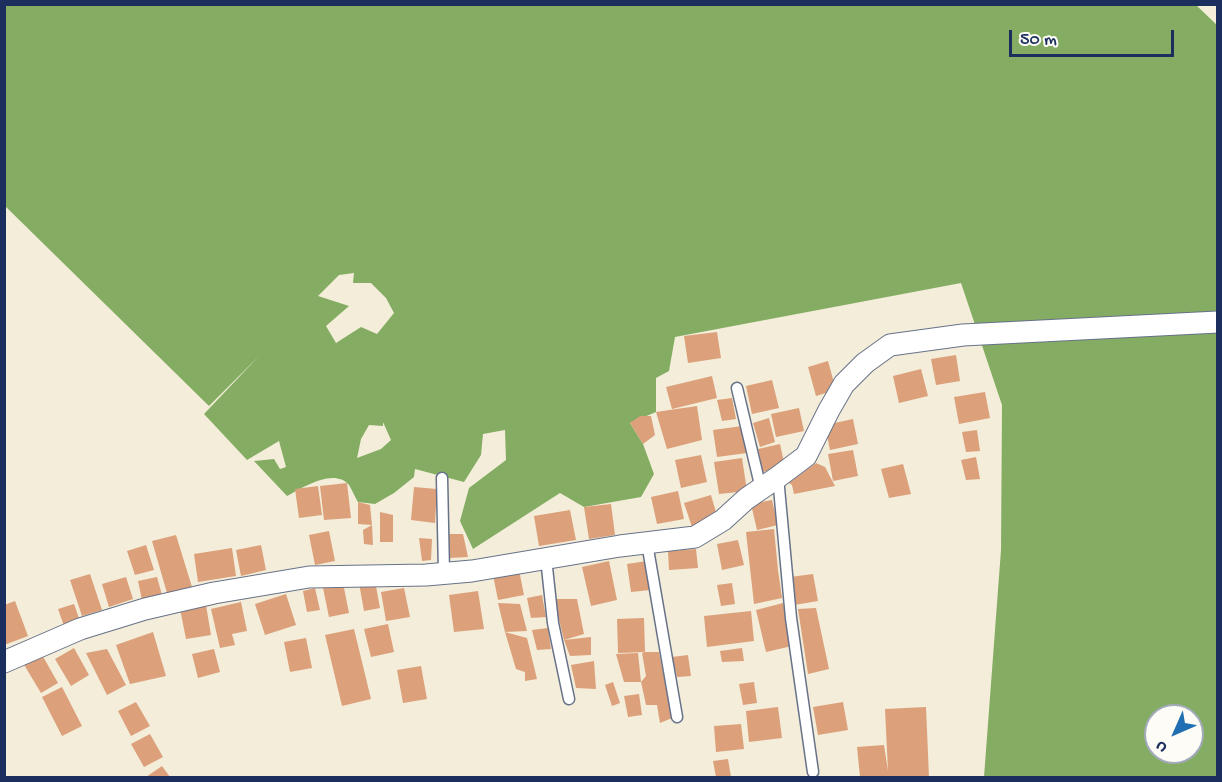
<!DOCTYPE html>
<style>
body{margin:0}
#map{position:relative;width:1222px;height:782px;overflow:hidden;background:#f3edd9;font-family:"Gochi Hand",sans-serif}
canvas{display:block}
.frame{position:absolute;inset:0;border:6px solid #1b2f5e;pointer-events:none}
.north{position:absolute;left:1144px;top:704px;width:60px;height:60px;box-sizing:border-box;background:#fdfcf7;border:2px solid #a3aaba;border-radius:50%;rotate:225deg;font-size:16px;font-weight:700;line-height:24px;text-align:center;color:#1b2f5e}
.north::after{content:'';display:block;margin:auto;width:21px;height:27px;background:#1f6fb2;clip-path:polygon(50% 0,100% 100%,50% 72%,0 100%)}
.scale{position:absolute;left:1009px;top:30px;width:165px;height:27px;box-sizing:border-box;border:3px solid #1b2f5e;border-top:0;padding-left:8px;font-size:18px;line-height:21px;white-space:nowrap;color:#1b2f5e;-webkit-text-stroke:4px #fdfcf7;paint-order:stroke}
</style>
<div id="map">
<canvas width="1222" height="782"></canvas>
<div class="frame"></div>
<div class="north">U</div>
<div class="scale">50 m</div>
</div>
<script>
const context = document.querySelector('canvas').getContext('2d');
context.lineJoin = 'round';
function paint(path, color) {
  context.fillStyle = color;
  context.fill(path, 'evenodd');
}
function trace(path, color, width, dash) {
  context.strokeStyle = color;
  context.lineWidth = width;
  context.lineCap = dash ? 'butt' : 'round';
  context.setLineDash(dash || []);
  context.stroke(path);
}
const forest = new Path2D(`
 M4 5H1196L1218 26 1217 777H984L1001 550 1002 405 961 283 675 337 669 371 656 378V412L630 423 643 444 654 474 641 497 584 507 560 493 473 549 460 521 469 488 506 460 505 430 483 434 481 455 464 482 415 469 414 477 394 493 375 504 358 502C355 497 352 490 349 485 334 467 302 488 287 496L254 461 274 459 280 469 286 467 279 441 247 460 204 414 259 356 209 406 5 206ZM354 273 353 283H371L386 298 394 313 377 334 361 327 336 343 326 326 349 306 318 296 339 275ZM383 422 391 440 381 449 357 458 361 439 369 425 383 426ZM1156 716H1192V752H1156Z`);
const building = new Path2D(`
 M717 332 721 358 688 363 684 336Z
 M956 355 960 381 936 385 931 359Z
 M828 361 836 390 816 396 808 367Z
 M921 369 928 396 899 403 893 376Z
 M712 376 717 398 672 409 666 387Z
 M772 380 779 408 752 414 746 386Z
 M985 392 990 418 959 424 954 397Z
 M732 398 736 419 722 421 717 400Z
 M697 406 702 440 667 449 656 412Z
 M799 408 804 431 776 437 771 414Z
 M640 416H651L655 435 643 444 630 423Z
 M769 418 775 442 760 447 753 423Z
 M853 419 858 444 830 450 825 425Z
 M742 426 747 453 717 457 713 430Z
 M977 430 980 451 966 452 962 432Z
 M780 444 785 467 763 472 758 449Z
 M853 450 858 476 833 481 828 454Z
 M701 455 707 482 681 488 675 460Z
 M976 457 980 479 966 480 961 460Z
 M742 458 747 491 719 494 714 462Z
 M816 463 825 467 835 486 794 494 792 485 789 483Z
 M903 464 911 494 889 498 881 469Z
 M347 483 351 518 324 520 320 486Z
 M318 486 322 515 299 518 295 489Z
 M414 487 437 489 435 523 411 520Z
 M678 491 684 519 657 524 651 497Z
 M711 495 718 519 692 527 684 503Z
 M772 500 778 525 757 530 751 504Z
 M358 502 370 505 372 525 358 524Z
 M611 504 615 535 589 539 584 507Z
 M570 510 576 540 539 546 534 516Z
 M380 512 393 515V542H380Z
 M372 525 373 545 364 544 363 530Z
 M774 529 778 570 782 598 754 604 746 532Z
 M329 531 335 561 315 565 309 535Z
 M446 534H463L468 557 449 558Z
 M176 535 192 587 167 593 152 541Z
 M419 538 432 539 431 560 422 561Z
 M738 540 744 565 722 570 717 544Z
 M146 545 154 570 135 575 127 551Z
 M261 545 266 570 241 576 236 550Z
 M232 548 236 576 198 582 194 554Z
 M696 549 698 568 669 570 668 551Z
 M609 561 617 600 591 606 582 567Z
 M647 561 650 590 631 592 627 564Z
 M519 570 524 595 498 600 493 575Z
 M90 574 102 610 82 616 70 580Z
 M813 574 818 601 794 605 790 577Z
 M126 577 133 599 109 607 102 584Z
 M157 577 162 595 142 600 138 581Z
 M375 581 380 608 364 611 359 583Z
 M343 583 349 613 329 617 323 588Z
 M732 583 735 604 721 606 717 585Z
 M315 588 320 610 307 612 303 591Z
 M404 588 410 617 386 621 381 592Z
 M478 591 484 629 454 632 449 595Z
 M286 594 296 625 265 635 255 604Z
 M542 595 546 617 531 618 527 598Z
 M554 599H577L584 634 564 640Z
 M15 601 28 636 4 645V605Z
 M241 602 247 631 232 634 235 645 220 648 211 609Z
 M498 603 520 604 527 631 505 632Z
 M783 603 792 646 766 652 756 610Z
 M74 604 80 621 64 626 58 609Z
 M206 605 211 635 186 639 180 609Z
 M816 608 829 669 808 674 798 609Z
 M751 611 754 641 707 647 704 616Z
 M644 618 645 652 618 653 617 619Z
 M388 624 394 652 371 657 364 629Z
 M548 628 551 649 537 650 532 630Z
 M354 629 371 699 342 706 325 635Z
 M153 632 166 676 130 684 116 645Z
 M505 632 527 638 537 679 525 681V672L516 669Z
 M591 637V655L570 656 564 640Z
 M306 638 312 668 290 672 284 642Z
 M74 648 89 675 71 686 55 659Z
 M742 648 744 661 722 662 720 651Z
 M107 649 126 685 107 695 86 653Z
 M214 649 220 672 198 678 192 654Z
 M645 652H659L672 718 660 723 657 705H646L641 682H624L616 654 638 653 641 682 646 676 642 653Z
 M41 653 58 683 41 693 23 663Z
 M688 655 691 676 677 677 672 657Z
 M594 661 596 689 576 688 571 665Z
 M421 666 427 699 403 703 397 670Z
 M613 682 620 703 612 706 605 685Z
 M754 682 757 703 743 705 739 684Z
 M62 687 82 726 62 736 42 697Z
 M639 694 642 715 628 717 624 696Z
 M136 702 150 726 131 736 118 711Z
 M843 702 848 730 818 735 813 707Z
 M778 707 782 738 749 742 746 711Z
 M926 707 929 777H860L857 747 884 745 888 771 885 709Z
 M741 724 744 749 716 752 714 726Z
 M150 734 163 757 144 767 131 744Z
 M728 759 731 777H716L713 761Z
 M162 766 170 777H146Z`);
const lane = new Path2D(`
 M737 388 761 489
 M778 477 791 618 813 772
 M442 478 444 573
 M647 543 677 717
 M546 558 553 623 569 699`);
const street = new Path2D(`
 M4 662 80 629 145 609 214 593 309 577 426 575 472 571 620 546 695 537 723 520 746 499 778 477 806 456 829 410 844 384 865 363 890 345 963 335 1218 322`);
paint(forest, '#84ad63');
paint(building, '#dca07b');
trace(lane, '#677289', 13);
trace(street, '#677289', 23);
trace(lane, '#fff', 10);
trace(street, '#fff', 21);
</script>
